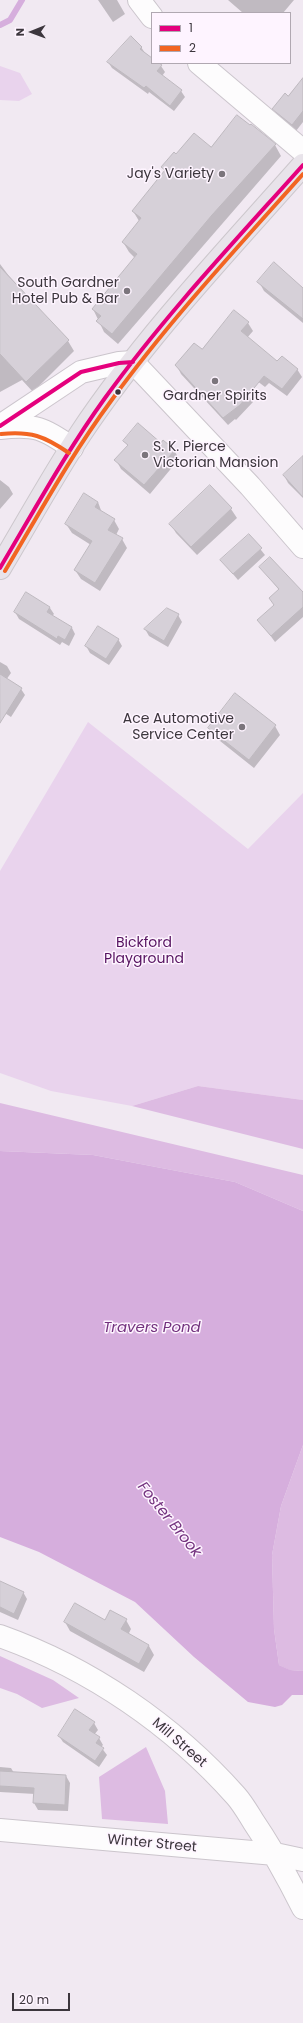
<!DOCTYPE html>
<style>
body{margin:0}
#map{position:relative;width:303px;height:2023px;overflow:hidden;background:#f1e9f2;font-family:Poppins,sans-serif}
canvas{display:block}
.legend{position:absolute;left:151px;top:12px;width:140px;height:52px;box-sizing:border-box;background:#fef4ff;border:1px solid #b0a8b1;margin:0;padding:5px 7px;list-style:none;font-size:12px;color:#3c363d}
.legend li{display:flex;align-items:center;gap:8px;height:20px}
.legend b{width:20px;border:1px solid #b0a8b1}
.north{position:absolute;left:12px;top:12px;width:40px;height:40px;-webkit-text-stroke:3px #fef4ff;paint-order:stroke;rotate:269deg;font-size:11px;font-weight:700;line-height:16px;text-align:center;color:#3c363d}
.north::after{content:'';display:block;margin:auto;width:14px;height:18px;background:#3c363d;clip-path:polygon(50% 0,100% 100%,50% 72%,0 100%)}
.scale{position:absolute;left:12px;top:1993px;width:58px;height:18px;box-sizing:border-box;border:2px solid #3c363d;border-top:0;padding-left:5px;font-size:12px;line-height:14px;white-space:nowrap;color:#3c363d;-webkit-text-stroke:3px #fef4ff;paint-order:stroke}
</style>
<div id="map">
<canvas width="303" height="2023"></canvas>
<ul class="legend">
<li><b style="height:5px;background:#e5007d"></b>1</li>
<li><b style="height:5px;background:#f26522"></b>2</li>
</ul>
<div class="north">N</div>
<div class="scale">20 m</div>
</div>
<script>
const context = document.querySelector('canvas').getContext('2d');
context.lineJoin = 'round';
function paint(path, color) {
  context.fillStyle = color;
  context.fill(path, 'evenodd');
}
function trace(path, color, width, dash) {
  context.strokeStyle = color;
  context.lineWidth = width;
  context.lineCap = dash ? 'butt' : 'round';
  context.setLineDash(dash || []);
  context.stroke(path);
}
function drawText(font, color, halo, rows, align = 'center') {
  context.font = font + ' Poppins,sans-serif';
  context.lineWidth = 3;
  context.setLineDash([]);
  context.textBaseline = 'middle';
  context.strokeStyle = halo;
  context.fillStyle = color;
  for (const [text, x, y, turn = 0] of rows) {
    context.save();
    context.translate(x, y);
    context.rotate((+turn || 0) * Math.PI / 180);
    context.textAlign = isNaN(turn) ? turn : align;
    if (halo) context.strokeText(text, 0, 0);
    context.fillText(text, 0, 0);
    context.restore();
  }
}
const green = new Path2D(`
 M0 66 20 73 32 94 19 101 0 100Z
 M88 722 248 849 303 793V1100L198 1086 132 1106 51 1091 0 1073V871Z`);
const forest = new Path2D(`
 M198 1086 303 1100V1149L132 1106Z
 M0 1103 303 1175V1211L235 1182 93 1155 0 1151Z
 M303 1445V1671L289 1670 279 1665 274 1629 272 1555 281 1506Z
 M0 1656 53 1680 79 1698 42 1708 17 1694 0 1688Z
 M146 1747 165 1791 168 1824 102 1819 99 1777Z`);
const water = new Path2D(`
 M0 1151 93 1155 235 1182 303 1211V1445L281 1506 272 1555 274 1629 279 1665 290 1670 303 1671V1695H292L282 1705 275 1707 248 1702 194 1657 135 1602 39 1552 0 1537Z`);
const shadow = new Path2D(`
 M98 0H117L125 14 113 22Z
 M228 0H294L283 13H243Z
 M141 47 145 53 152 59V63H157L161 66 165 72 162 76 181 91 185 97 174 111 149 92 148 94 112 68 108 62Z
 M303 80V122L296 131 278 115 274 109 288 98Z
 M275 145 281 156 118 344 104 332 93 309 135 258 129 252 123 242 139 221 133 211 165 171 163 167 177 156 211 148Z
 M0 264 9 276 68 341 74 351 33 392 22 380 0 392Z
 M259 282 303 290V323L264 291Z
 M248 323 253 331 247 338 278 363 297 369 302 377 287 396 269 383 265 387 244 371 248 395 253 402 236 420 235 419 228 425 181 374 177 366Z
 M124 441 161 444 174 450 179 459 150 494 121 469 116 460 128 446Z
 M303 457V498L288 483 284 475Z
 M0 480 9 487 13 494 0 509Z
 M210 486 231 509 237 518 197 555 176 533 171 524Z
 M98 502 102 513 114 520 119 529 116 535 122 539 127 548 100 591 81 579 75 570 91 545 72 533 66 524Z
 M249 535 265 555 238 580 221 560Z
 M261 567 303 594V617L275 642 259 620 275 606 270 598 279 590Z
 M26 594 50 608 54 614 52 616 72 628 75 634 69 646 62 642 60 645 19 619 15 612Z
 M178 615 182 622 168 647 149 636 145 629Z
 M118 639 122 646 109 665 90 653 86 646Z
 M0 662 7 666 11 673 6 680 21 689 25 695 11 717 0 710Z
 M275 726 280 735 254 768 215 737 209 728Z
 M0 1587 23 1592 27 1599 18 1620 0 1612Z
 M126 1620 131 1629 128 1635 149 1646 154 1655 144 1672 70 1631 65 1622Z
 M94 1723 98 1730 94 1735 99 1738 103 1745 101 1747 107 1755 99 1767 63 1742 59 1736Z
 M0 1767 11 1768 14 1773 66 1776 70 1783 68 1811 38 1810 34 1803 35 1794 0 1792Z`);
const stream = new Path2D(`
 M0 25 10 20 22 0`);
const building = new Path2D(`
 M131 36 142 47 140 49 152 58V63H159L162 65 157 71 182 90 170 106 146 86 144 88 107 62Z
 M303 78V111L292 125 272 109 285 93 288 96Z
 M237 115 250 125 251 124 276 144 212 215 112 334 96 321 101 316 92 309 137 254 122 242 141 218 132 211 165 170 161 167 174 152 176 154 194 133 211 147Z
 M274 262 303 288V319L257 282Z
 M0 267 69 340 26 382 0 354Z
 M234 310 249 322 241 331 277 361 282 356 298 369 282 389 264 376 240 405 223 418 175 365 194 343 202 349Z
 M138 423 161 443 163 440 175 450 144 485 114 460 128 445 123 441Z
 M303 456V497L283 475Z
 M210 485 232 508 191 547 169 524Z
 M84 493 98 502 95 507 115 519 108 530 123 538 95 583 74 570 92 541 65 524Z
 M249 534 262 548 233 574 220 560Z
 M270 557 303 592V607L271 636 257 620 274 605 269 598 279 589 259 567Z
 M26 592 50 607 47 612 72 627 65 640 58 636 57 639 14 612Z
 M167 608 179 614 164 641 144 629Z
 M98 626 119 639 106 659 85 646Z
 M0 674 22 688 0 723Z
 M235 693 276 725 249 760 208 728Z
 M0 1581 24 1592 14 1614 0 1607Z
 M75 1603 105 1620 110 1610 127 1619 121 1629 149 1645 139 1664 64 1622Z
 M75 1709 95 1722 89 1730 100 1737 96 1743 104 1748 95 1761 58 1736Z
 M0 1771 66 1775 65 1805 33 1803 34 1788 0 1786Z`);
const minor = new Path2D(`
 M139 0 152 17
 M199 63 303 151
 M0 426 81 372 119 363 133 362 250 486 303 547
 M0 428C35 424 44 428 72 448
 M0 1636C90 1668 173 1725 236 1796 243 1804 248 1813 253 1821 272 1849 288 1878 303 1908
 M0 1830 275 1854 303 1860`);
const major = new Path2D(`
 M0 568C27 523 52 477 81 433 145 337 227 251 303 165`);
const bus1 = new Path2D(`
 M0 426 81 372 119 363 133 362
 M0 568C34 511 66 452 105 398 165 315 235 241 303 165`);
const bus2 = new Path2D(`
 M1 434C31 431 44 436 69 453
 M5 571C39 514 71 455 111 401 169 321 237 248 303 174`);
const markers = [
 [222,174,4,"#7b757c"],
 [127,291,4,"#7b757c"],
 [215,381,4,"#7b757c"],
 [118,392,3.5,"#3c363d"],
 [145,455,4,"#7b757c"],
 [242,727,4,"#7b757c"]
];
const poiNames = [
 ["Jay's Variety",214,174],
 ["South Gardner",119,283],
 ["Hotel Pub & Bar",119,299],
 ["Gardner Spirits",215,396,"center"],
 ["S. K. Pierce",153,447,"left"],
 ["Victorian Mansion",153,463,"left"],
 ["Ace Automotive",234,719],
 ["Service Center",234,735]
];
const parkNames = [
 ["Bickford",144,943],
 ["Playground",144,959]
];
const streetNames = [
 ["Mill Street",179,1743,41],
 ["Winter Street",152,1844,5]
];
const waterNames = [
 ["Travers Pond",152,1328],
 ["Foster Brook",169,1520,51]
];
paint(green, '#e9d3ed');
paint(forest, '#ddbbe2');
paint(water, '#d6aedd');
paint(shadow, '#0003');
trace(stream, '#d6aedd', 6);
paint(building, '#d6d0d8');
trace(building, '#beb9bf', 1);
trace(minor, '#cbc5cc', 24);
trace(major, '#ccc7cc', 24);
trace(minor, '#fdfcfd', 22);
trace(major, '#e8e3ea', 22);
trace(bus1, '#e5007d', 4);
trace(bus2, '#f26522', 4);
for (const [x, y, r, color] of markers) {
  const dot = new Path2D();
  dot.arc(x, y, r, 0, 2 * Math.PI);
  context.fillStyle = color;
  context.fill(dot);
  trace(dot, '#fef4ff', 1.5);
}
drawText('14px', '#3c363d', '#fef4ff', poiNames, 'right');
drawText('14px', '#561360', '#fef4ff', parkNames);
drawText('14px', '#3c363d', '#fef4ff', streetNames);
drawText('italic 15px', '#73327e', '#fef4ff', waterNames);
</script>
